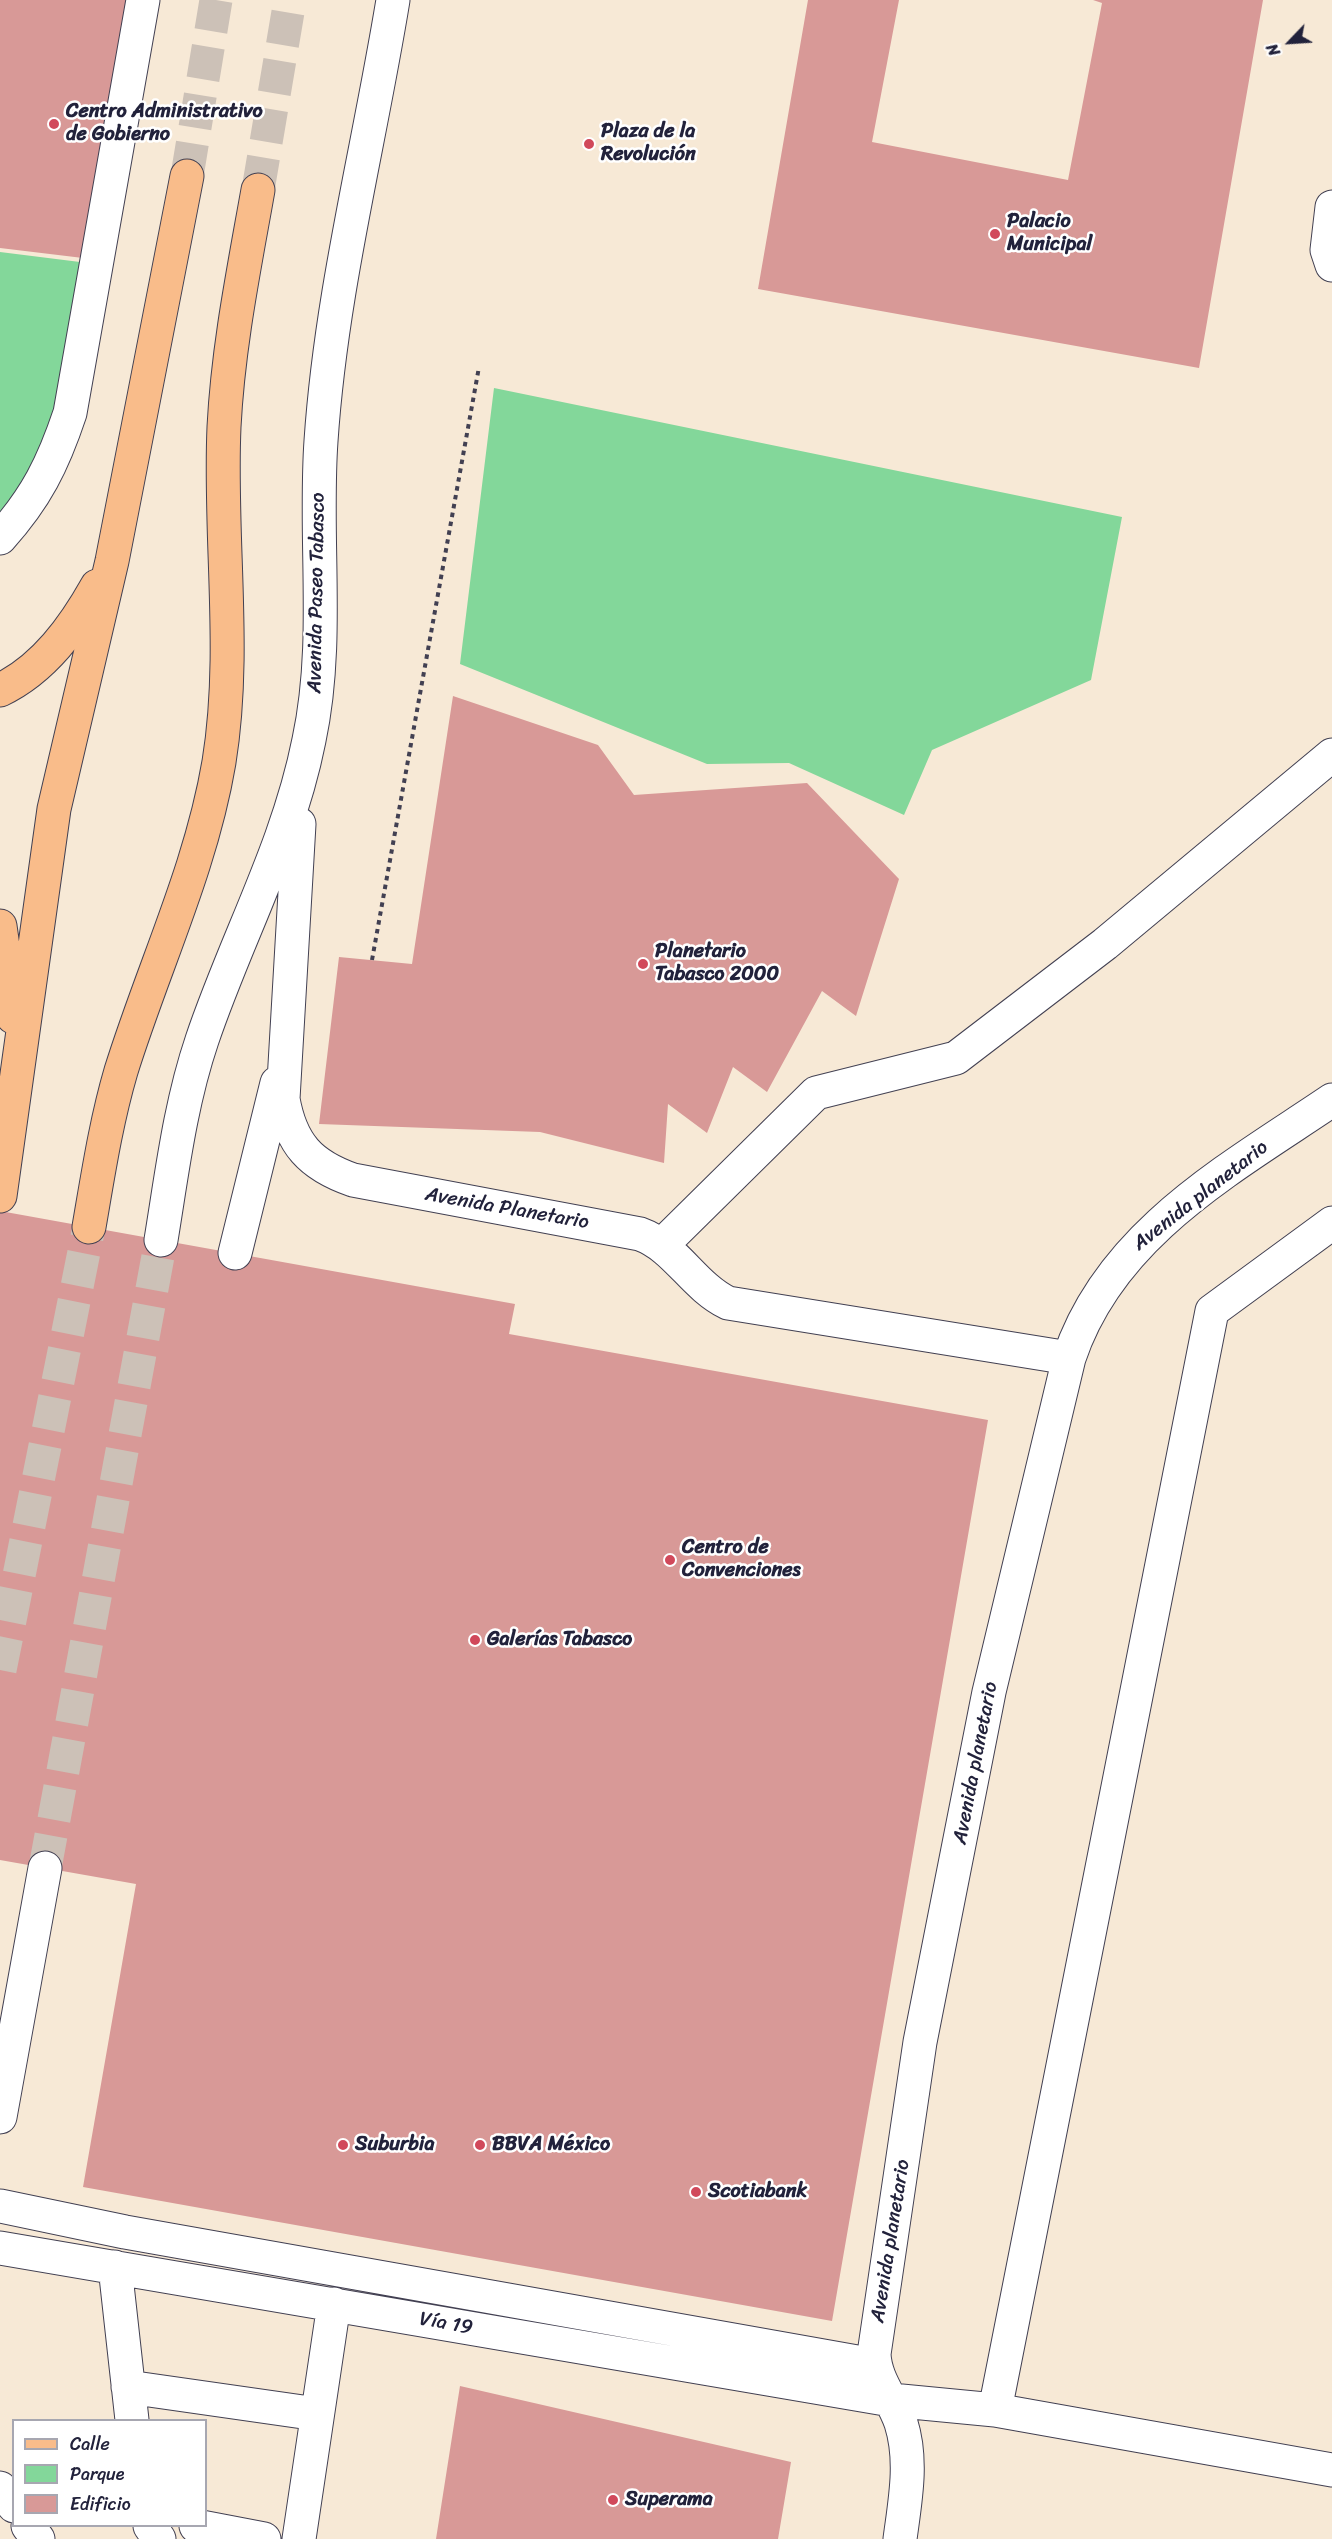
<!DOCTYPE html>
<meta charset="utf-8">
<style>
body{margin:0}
#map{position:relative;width:1332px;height:2539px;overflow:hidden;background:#f7e9d6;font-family:Sriracha,sans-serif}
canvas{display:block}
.legend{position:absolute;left:12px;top:2419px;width:195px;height:108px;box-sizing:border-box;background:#fff;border:2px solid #a7a7b1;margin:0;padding:8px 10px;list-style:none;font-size:18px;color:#22223b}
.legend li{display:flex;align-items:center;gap:12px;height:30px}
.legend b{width:30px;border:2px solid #a7a7b1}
.north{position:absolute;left:1260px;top:12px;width:60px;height:60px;-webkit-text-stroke:4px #fff;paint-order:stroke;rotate:245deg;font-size:16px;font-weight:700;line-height:24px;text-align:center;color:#22223b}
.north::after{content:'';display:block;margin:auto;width:21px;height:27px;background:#22223b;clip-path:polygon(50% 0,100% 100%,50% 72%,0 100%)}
</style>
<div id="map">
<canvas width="1332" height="2539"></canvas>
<ul class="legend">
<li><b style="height:8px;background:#f9bc8a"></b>Calle</li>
<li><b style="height:16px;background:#83d79a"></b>Parque</li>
<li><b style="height:16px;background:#d89997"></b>Edificio</li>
</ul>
<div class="north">N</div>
</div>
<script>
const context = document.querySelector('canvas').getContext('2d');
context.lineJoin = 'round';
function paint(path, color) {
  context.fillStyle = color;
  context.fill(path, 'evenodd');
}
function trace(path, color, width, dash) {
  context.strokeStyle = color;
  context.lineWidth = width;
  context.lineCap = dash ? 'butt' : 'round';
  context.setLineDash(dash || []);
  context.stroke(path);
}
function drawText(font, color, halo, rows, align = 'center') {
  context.font = font + ' Sriracha,sans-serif';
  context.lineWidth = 5;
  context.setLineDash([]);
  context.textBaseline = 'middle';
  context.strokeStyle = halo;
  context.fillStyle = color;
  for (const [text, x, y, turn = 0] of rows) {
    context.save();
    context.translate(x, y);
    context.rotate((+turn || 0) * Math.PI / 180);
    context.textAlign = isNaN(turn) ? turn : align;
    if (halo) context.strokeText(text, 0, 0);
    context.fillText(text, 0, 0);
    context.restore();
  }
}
const green = new Path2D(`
 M0 252 96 264 70 413 0 536Z
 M494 388 1122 517 1091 680 932 750 904 815 789 763 707 764 460 664Z`);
const building = new Path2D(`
 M0 0H130L83 258 0 248Z
 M808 0H899L872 142 1068 180 1102 3 1093 0H1263L1199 368 758 289Z
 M453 696 598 745 634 795 807 783 899 879 856 1016 822 991 767 1092 733 1067 707 1133 668 1104 664 1163 540 1132 319 1124 339 957 412 964Z
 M0 1211 515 1304 509 1334 988 1420 832 2321 83 2187 136 1884 0 1860Z
 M460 2386 791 2462 778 2539H436Z`);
const minorTunnel = new Path2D(`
 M45 1868 161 1240`);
const majorTunnel = new Path2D(`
 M187 176 216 0
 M258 190 290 0
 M0 1670 89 1227`);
const path = new Path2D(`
 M372 960 479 367`);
const minor = new Path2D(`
 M1332 207 1327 250 1332 265
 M0 538C36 498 53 464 70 413L143 0
 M299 824 283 1099C291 1144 310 1165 353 1180L640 1234C676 1247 693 1286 728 1303L1069 1358
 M161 1240C172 1173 180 1105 202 1040 236 939 288 846 309 740 330 642 314 540 321 441 331 292 369 147 393 0
 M662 1245 816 1093 956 1058 1105 944 1332 755
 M235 1253 277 1083
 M0 2117 45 1868
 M0 2206 125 2232 874 2365
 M0 2248 891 2400 995 2410 1332 2470
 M115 2267 132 2420
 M128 2387 317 2414
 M995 2410 1212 1311 1332 1223
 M0 2488 14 2506
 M28 2526 38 2539
 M150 2526 159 2539
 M196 2526 264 2539
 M299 2539 334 2304
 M900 2539C905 2501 913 2461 901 2423 893 2399 875 2380 874 2354L920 2042 989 1692 1069 1358C1110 1234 1230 1169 1332 1100`);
const major = new Path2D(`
 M0 690C44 669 74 627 97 586
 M0 926 13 1017
 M0 1196 54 809 112 561 187 176
 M89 1227C98 1175 106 1122 121 1071 153 968 201 869 219 762 237 651 219 539 224 427 228 347 244 269 258 190`);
const markers = [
 [54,124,6,"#d1495b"],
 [589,144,6,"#d1495b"],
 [995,234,6,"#d1495b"],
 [643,964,6,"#d1495b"],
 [670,1560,6,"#d1495b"],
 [475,1640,6,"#d1495b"],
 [343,2145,6,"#d1495b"],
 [480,2145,6,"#d1495b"],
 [696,2192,6,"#d1495b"],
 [613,2500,6,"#d1495b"]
];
const poiNames = [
 ["Centro Administrativo",66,112],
 ["de Gobierno",66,135],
 ["Plaza de la",601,132],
 ["Revolución",601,155],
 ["Palacio",1007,222],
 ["Municipal",1007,245],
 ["Planetario",655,952],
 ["Tabasco 2000",655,975],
 ["Centro de",682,1548],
 ["Convenciones",682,1571],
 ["Galerías Tabasco",487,1640],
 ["Suburbia",355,2145],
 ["BBVA México",492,2145],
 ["Scotiabank",708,2192],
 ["Superama",625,2500]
];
const streetNames = [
 ["Avenida Paseo Tabasco",317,593,-89],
 ["Avenida planetario",1201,1196,-38],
 ["Avenida Planetario",507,1209,10],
 ["Avenida planetario",976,1763,-79],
 ["Avenida planetario",891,2241,-81],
 ["Vía 19",446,2324,10]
];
paint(green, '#83d79a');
paint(building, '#d89997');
trace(minorTunnel, '#ccc1b7', 33, [33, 16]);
trace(majorTunnel, '#ccc1b7', 33, [33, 16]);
trace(minor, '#424052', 35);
trace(major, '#424052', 35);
trace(path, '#424052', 4, [4.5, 4.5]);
trace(minor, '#fff', 33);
trace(major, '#f9bc8a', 33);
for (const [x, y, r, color] of markers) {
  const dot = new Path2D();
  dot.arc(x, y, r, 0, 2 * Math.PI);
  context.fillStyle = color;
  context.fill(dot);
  trace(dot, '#fff', 2);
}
drawText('bold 20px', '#22223b', '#fff', poiNames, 'left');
drawText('20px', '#22223b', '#fff', streetNames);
</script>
